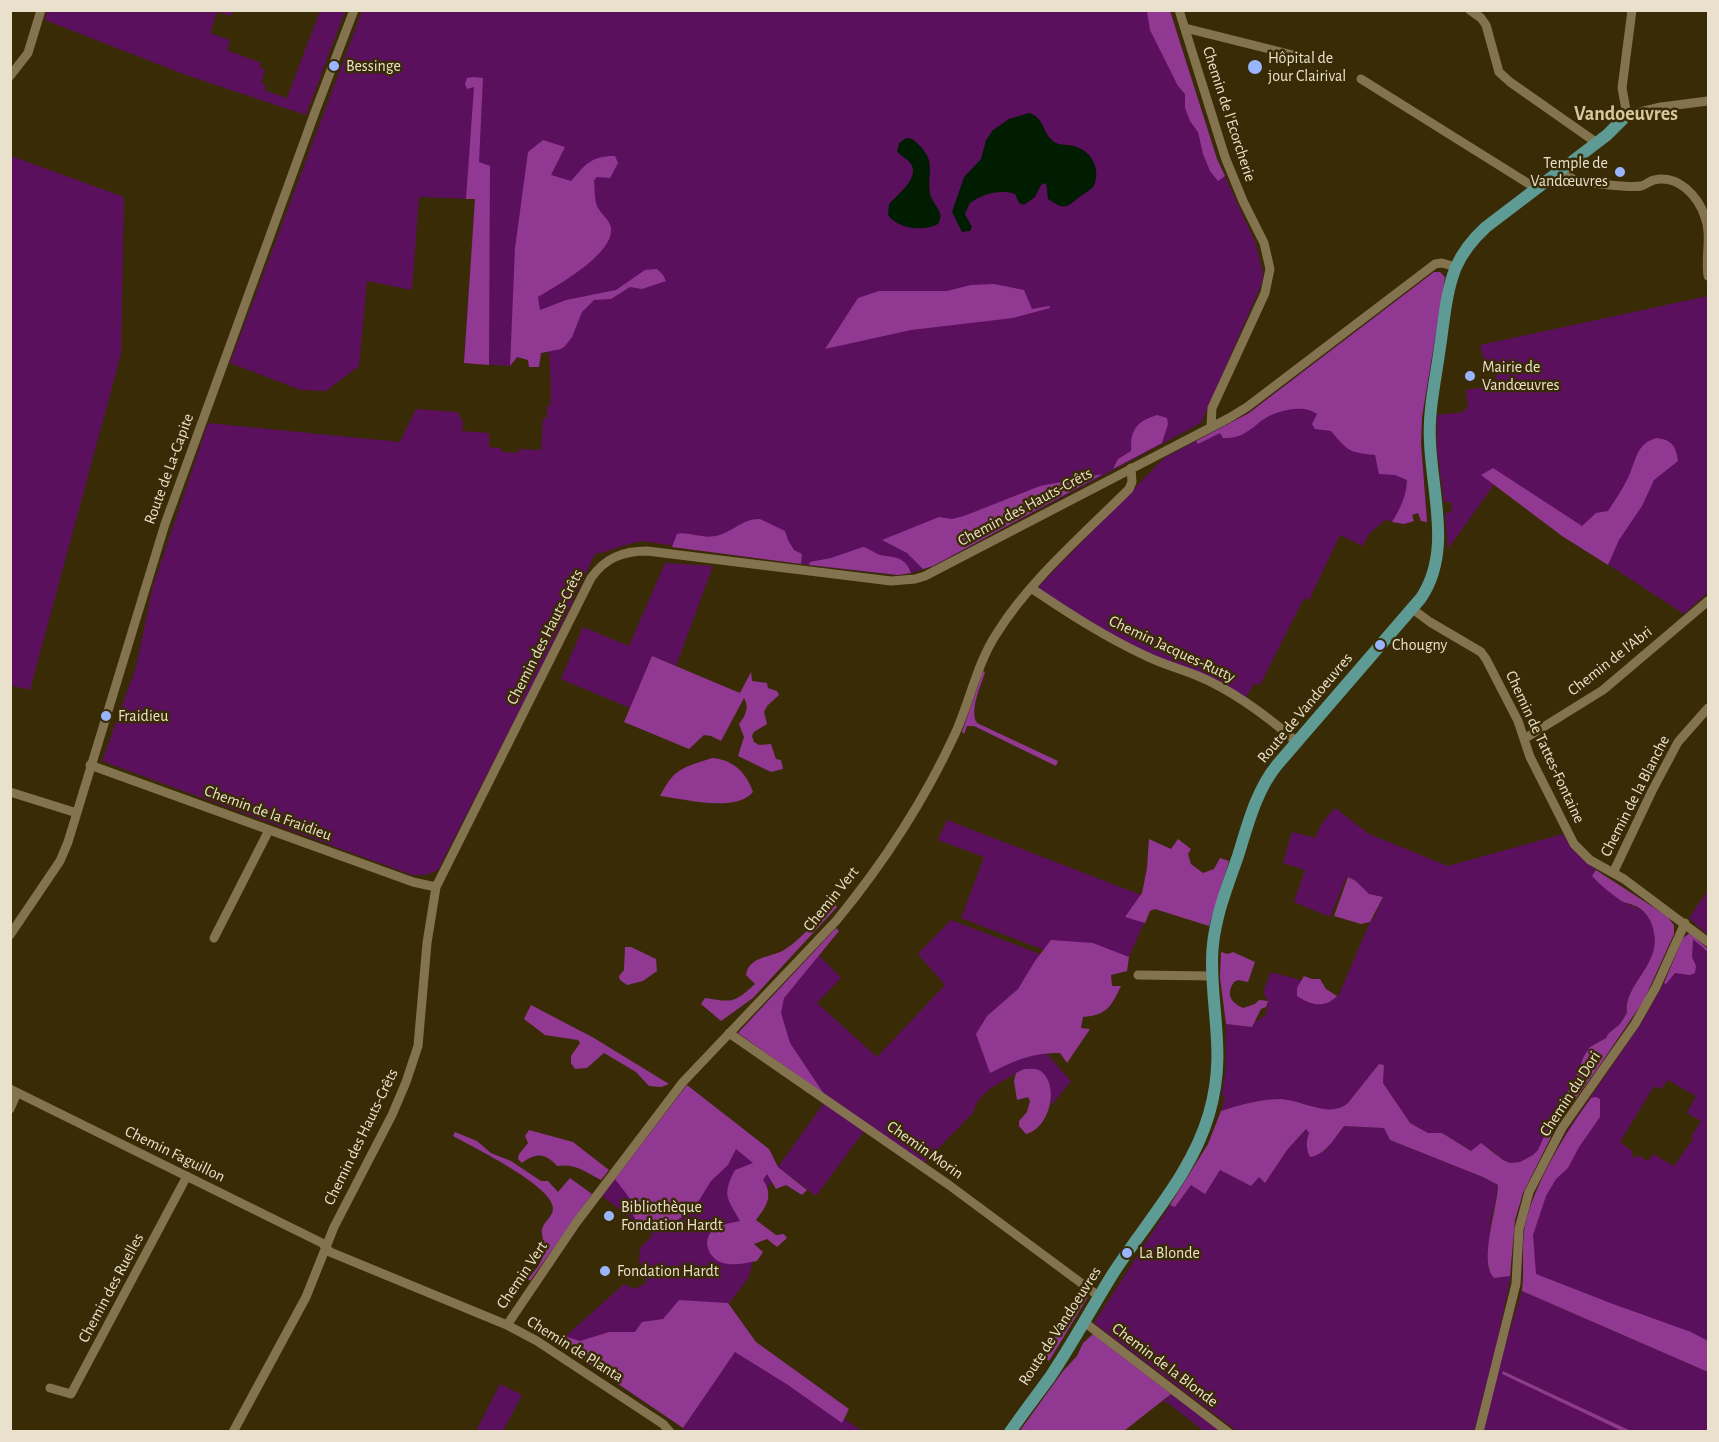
<!DOCTYPE html>
<meta charset="utf-8">
<style>
body{margin:0}
#map{position:relative;width:1719px;height:1442px;overflow:hidden;background:#392b05;font-family:"Alegreya Sans",sans-serif}
canvas{display:block}
.frame{position:absolute;inset:0;border:12px solid #eae1cd;pointer-events:none}
</style>
<div id="map">
<canvas width="1719" height="1442"></canvas>
<div class="frame"></div>
</div>
<script>
const context = document.querySelector('canvas').getContext('2d');
context.lineJoin = 'round';
function paint(path, color) {
  context.fillStyle = color;
  context.fill(path, 'evenodd');
}
function trace(path, color, width, dash) {
  context.strokeStyle = color;
  context.lineWidth = width;
  context.lineCap = dash ? 'butt' : 'round';
  context.setLineDash(dash || []);
  context.stroke(path);
}
function drawText(font, color, halo, rows, align = 'center') {
  context.font = font + ' "Alegreya Sans",sans-serif';
  context.lineWidth = 5;
  context.setLineDash([]);
  context.textBaseline = 'middle';
  context.strokeStyle = halo;
  context.fillStyle = color;
  for (const [text, x, y, turn = 0] of rows) {
    context.save();
    context.translate(x, y);
    context.rotate((+turn || 0) * Math.PI / 180);
    context.textAlign = isNaN(turn) ? turn : align;
    if (halo) context.strokeText(text, 0, 0);
    context.fillText(text, 0, 0);
    context.restore();
  }
}
const green = new Path2D(`
 M47 10 233 11 231 16 217 12 210 33 230 40 227 50 261 63 260 68 265 70 261 83 266 85 264 90 287 98 320 11H345L306 115 186 75 45 20Z
 M362 11H1170L1217 159 1255 242 1263 272 1262 283 1201 423 933 566 911 573 898 575 809 565 642 541C625 544 611 551 595 554L535 680 438 870 426 875H412L102 761 136 667 153 586 208 423 400 442 416 409 457 412 463 421 462 431 489 433V447L501 448 502 452 518 453 519 449 541 450 543 418H547V406H550L551 389 549 352 541 353 539 367H529L528 360 517 357 510 366 464 363 475 199 419 197 412 290 367 281 359 366 326 391 301 390 230 363Z
 M11 156 124 197 121 354 30 690 10 685Z
 M1434 272H1440L1445 277 1422 417 1421 443 1427 522 1421 521 1418 513 1412 515 1414 521 1404 524 1385 520 1369 534 1363 546 1340 535 1309 600 1304 598 1260 685 1255 683 1247 695V699L1102 631 1040 590 1039 586 1164 458 1249 413Z
 M1708 296V592L1684 614 1612 567 1498 479 1448 549 1445 514 1452 511 1451 502H1444L1437 449V415L1464 412V409H1468L1466 390 1485 387 1486 390 1502 386 1496 379 1495 365 1484 360 1480 345Z
 M665 563 713 566 676 666 652 656 630 708 561 679 583 627 629 646Z
 M1335 808 1369 834 1448 866 1563 834 1571 848 1596 870 1592 876C1601 884 1610 893 1620 900 1629 906 1640 906 1648 916 1677 954 1622 981 1627 1013L1620 1024 1608 1034 1606 1038 1590 1047 1584 1056 1574 1081 1554 1114 1538 1151 1533 1155 1520 1162 1510 1163 1503 1160 1489 1148H1476L1472 1151 1442 1133H1428L1410 1123 1383 1083 1384 1065 1379 1064 1348 1103C1330 1119 1302 1100 1281 1099 1260 1099 1240 1105 1221 1111L1225 1097 1222 1095 1226 1068V1024L1252 1027 1255 1022 1266 1015 1268 1001 1263 992 1271 972 1297 979 1338 997 1370 922 1374 918 1383 897 1369 894 1356 881 1348 877 1346 878 1330 917 1294 902 1305 870 1283 863 1292 832 1315 838 1322 823Z
 M947 820 1154 900 1129 957 1127 971 1106 974 961 918 984 857 938 840Z
 M1708 890V935L1689 918Z
 M951 920 1040 954 1018 989 987 1016 990 1072 1022 1057 1046 1053 1071 1081 1051 1106V1100L1020 1070C1002 1084 979 1089 973 1113L923 1164 738 1033 815 951 841 978 817 1003 877 1057 945 985 918 954Z
 M1690 933 1708 949V1364L1523 1280 1527 1218 1536 1194 1566 1133 1642 1022 1664 983 1683 938ZM1668 1080 1696 1096 1687 1113 1701 1121 1691 1137 1693 1139 1674 1166 1653 1154 1648 1161 1638 1155 1635 1158 1631 1155 1633 1152 1620 1142 1654 1086 1661 1089Z
 M681 1093 778 1169 750 1221 752 1264 749 1277 651 1406 558 1343 624 1284 635 1289 646 1283 647 1271 639 1263 640 1248 653 1235 602 1196Z
 M824 1103 864 1131 816 1196 778 1167Z
 M1344 1126 1384 1128 1390 1140 1483 1177 1498 1185 1495 1204 1491 1218 1488 1269 1499 1278 1511 1275 1496 1347 1474 1431H1237L1094 1323 1170 1205 1175 1207 1191 1185 1220 1170 1251 1186 1259 1176 1265 1183 1287 1150 1306 1129 1309 1133 1307 1138 1325 1151Z
 M1522 1291 1708 1372V1431H1631L1504 1371 1502 1374 1622 1431 1484 1432 1497 1372Z
 M738 1346 862 1431 685 1432 683 1428Z
 M500 1384 522 1395 503 1431H482L477 1429Z
 M1171 1394 1222 1431H1204L1168 1403 1163 1402Z`);
const forest = new Path2D(`
 M1147 11H1170L1217 159 1225 176 1218 181 1210 171 1203 154 1198 132 1190 121 1185 108V94L1178 86 1150 30Z
 M474 77 483 78 479 162 490 166 489 365 464 363 475 199H466L474 87 467 89 465 84 467 78Z
 M543 140 565 147 551 175 571 181C586 164 591 156 615 156L618 163 610 178 597 177 594 180C595 189 594 201 598 208 602 215 610 220 611 228 614 254 558 285 538 297L540 310 566 300 616 290 645 270 657 269 663 275 666 281 642 289 630 287 611 299 594 300 582 312 572 337 565 346 561 349 541 353 539 367H529L528 360 517 357 510 366 515 248 528 152Z
 M1434 272H1440L1445 277 1422 417 1421 443 1427 522 1421 521 1418 513 1412 515 1414 521 1404 524 1392 522C1401 507 1406 497 1407 480L1395 475 1379 474 1375 455C1348 452 1349 452 1331 431L1315 429 1312 424 1317 414C1303 403 1274 411 1261 421 1249 431 1240 439 1223 438L1220 433 1198 444 1196 441 1249 413Z
 M994 284 1024 290 1032 309 1049 306 1050 308 1013 318 911 330 825 349 858 298 879 291H947L971 285Z
 M1157 415 1167 418 1168 424 1162 443 1113 469 1118 459 1131 451C1132 446 1130 441 1132 437 1135 423 1145 419 1157 415Z
 M1657 438C1672 440 1676 446 1678 461L1654 480 1642 506 1619 540 1608 565 1562 536 1481 475 1493 468 1582 526 1596 513 1608 511C1615 500 1622 490 1628 478 1636 461 1636 443 1657 438Z
 M1103 474 933 566 923 569 907 553 882 540 939 517 952 519 964 516 1040 486Z
 M760 519 785 531 788 540 794 550 802 554 801 564 672 547 677 534C686 531 703 539 715 536 732 533 743 518 760 519Z
 M863 547C869 548 874 553 880 555 895 558 905 556 911 573L898 575 809 565 810 562 831 558Z
 M652 656 740 693 751 672 752 681 767 683 768 688 777 691 779 695 767 706 764 712 767 724 754 732 752 736 754 742 759 745 771 744 776 759 781 760 783 769 771 772 738 756 744 737 739 724C745 716 750 708 744 698L721 741 711 736 704 735 689 749 624 722Z
 M983 671 985 672C981 686 969 710 977 723L1058 761 1056 766 974 726H967L964 734 962 732Z
 M712 758C732 759 747 773 753 792 735 813 685 799 660 796 675 767 683 768 712 758Z
 M1149 839 1171 849 1178 839 1191 849 1188 854 1191 864 1203 873 1214 869 1220 858 1229 861 1209 926 1155 909 1150 911 1145 923 1125 917 1142 893 1147 868Z
 M1596 870 1667 916 1674 925V934L1644 1000 1598 1068 1558 1123 1523 1193 1515 1220 1510 1276 1494 1278C1478 1262 1498 1206 1498 1185L1483 1177 1390 1140 1384 1128 1344 1126C1335 1137 1326 1155 1310 1157 1306 1149 1306 1141 1309 1133L1306 1129 1287 1150 1265 1183 1259 1177 1251 1186 1220 1170 1205 1194 1191 1185 1175 1207 1170 1205 1208 1144 1221 1111C1240 1105 1260 1099 1281 1099 1302 1100 1330 1119 1348 1103L1379 1064 1384 1065 1383 1083 1410 1123 1428 1133H1442L1471 1151 1481 1143 1503 1160 1510 1163 1520 1162 1533 1155 1538 1150 1554 1114 1574 1081 1584 1056 1590 1047 1606 1038 1608 1034 1620 1024 1627 1013C1623 985 1661 965 1654 933 1652 920 1645 909 1633 905 1628 903 1624 903 1620 900 1610 893 1600 885 1592 876Z
 M1348 877 1356 881 1369 894 1383 897 1370 922 1361 924 1334 916Z
 M833 902 837 907 753 998 721 1021 701 1004 705 998C733 1002 733 1004 755 984L746 975C749 956 770 958 784 950 803 938 818 918 833 902Z
 M836 928 839 931 784 998 781 1013 790 1043 824 1094 738 1033Z
 M1690 933 1708 949V952L1693 939 1692 957 1696 966 1695 973 1690 975 1675 973 1666 984 1664 983 1683 938Z
 M1051 940 1093 943 1129 957 1127 971 1111 975 1112 986H1121C1111 1007 1107 1015 1083 1017L1081 1028 1090 1029 1067 1063 1060 1053C1031 1053 1016 1060 990 1073L976 1034 987 1016 1018 989 1035 961Z
 M625 947H631L656 959 657 971 643 981 627 985 620 980 619 976 624 970Z
 M1221 952 1228 954 1233 952 1255 962 1248 982 1238 980 1234 982C1226 994 1230 1002 1243 1008L1255 1004 1259 1000 1268 1001 1266 1007 1261 1009 1252 1027 1226 1024 1220 977Z
 M1304 976 1312 979H1320L1326 989 1337 996C1325 1009 1310 1005 1297 996V988Z
 M531 1005 594 1038 669 1084 661 1087 649 1086 636 1072 604 1053 587 1068 575 1069 571 1063V1056L580 1043 578 1040 545 1035 524 1019Z
 M1024 1069C1028 1069 1034 1068 1039 1070 1061 1083 1050 1129 1026 1134L1019 1126V1121L1027 1112 1030 1101 1028 1097 1017 1100 1014 1081 1016 1073Z
 M687 1085 769 1149 778 1167 807 1190 802 1195 786 1185 776 1189 767 1174 763 1180C774 1196 766 1207 756 1220L776 1235 784 1234 787 1238 777 1247 767 1239 754 1244 763 1252 757 1261C746 1263 734 1266 723 1263 709 1259 701 1241 713 1230 720 1224 731 1223 740 1221 728 1199 721 1196 735 1170L753 1163 736 1149 728 1165 711 1181 698 1202 677 1221 661 1220 644 1226 638 1224 633 1215 638 1209 615 1179Z
 M1596 1097 1600 1099V1117L1579 1147 1568 1168 1556 1179 1546 1196 1533 1235 1536 1274 1613 1304 1691 1332 1708 1341V1372L1522 1291C1525 1267 1520 1240 1527 1217 1539 1176 1566 1132 1591 1098Z
 M529 1130 573 1142 609 1170 601 1180C586 1172 575 1163 557 1166 546 1153 536 1152 522 1163L518 1159 519 1154 528 1143 525 1136Z
 M455 1132 477 1141 491 1153 511 1161 541 1181H548L558 1192 570 1178 592 1194 530 1281 528 1279C536 1269 545 1260 544 1247 544 1242 541 1234 542 1229 544 1221 553 1217 553 1208 553 1186 471 1146 453 1136Z
 M1084 1292 1088 1297 1049 1361 1042 1356Z
 M679 1300 728 1303 756 1342 849 1409 842 1423 788 1385 735 1352 683 1428 558 1343 564 1336 580 1341 609 1332H635L642 1322 663 1319Z
 M1093 1334 1171 1394 1124 1431 1019 1432 1063 1371 1077 1356 1083 1343Z
 M1503 1371 1631 1431H1622L1502 1374Z`);
const water = new Path2D(`
 M1029 113C1044 117 1042 131 1052 140 1058 146 1066 144 1074 146 1092 151 1101 169 1094 186 1090 190 1087 192 1082 195 1067 206 1067 212 1048 199L1046 183 1041 185 1035 197 1024 205 1019 203 1015 194C999 189 983 194 970 203L965 214 972 227 970 231 962 232 952 212 964 177 981 159 986 140 993 130 1009 119Z
 M906 138C912 138 914 140 918 144 937 162 927 172 930 193 932 205 946 211 938 224 923 232 898 229 888 215L889 204C897 195 920 178 911 164 907 158 901 157 897 151L899 143Z`);
const minor = new Path2D(`
 M1179 10 1225 157 1243 201 1264 243 1270 269 1265 293 1212 408 1211 426
 M1470 10 1481 18 1486 25 1499 72 1510 82 1597 143
 M1632 10 1622 88 1627 115 1661 107 1708 101
 M1185 28 1305 58
 M10 76 28 53 41 10
 M1361 79 1537 189
 M1563 169C1566 172 1569 177 1573 179 1582 183 1631 188 1641 186 1646 185 1649 181 1654 180 1678 174 1698 196 1705 217 1712 235 1705 257 1708 276
 M1031 588C1068 613 1105 637 1146 656 1162 664 1181 669 1198 676 1234 691 1267 716 1297 742
 M1411 608 1430 622 1481 652 1486 659 1518 721 1530 757 1574 844 1590 860 1624 879 1708 942
 M1524 739 1603 690 1708 601
 M90 765 413 882 436 887
 M10 792 77 813
 M1613 873 1652 791 1678 742 1708 708
 M10 935 60 861 68 842 165 524 315 112 354 10
 M214 938 269 830
 M1138 975 1212 976
 M729 1033 949 1185 1100 1297
 M10 1089 322 1243 330 1252 507 1325 537 1341 663 1424 670 1432
 M10 1109 17 1093
 M1084 1322 1228 1432
 M507 1325 576 1223 683 1082 836 921C882 865 925 799 955 734 970 701 977 663 997 633 1030 580 1085 533 1129 489L1132 482 1131 468
 M50 1388 71 1394 187 1176
 M233 1432 306 1297 334 1227 392 1115 406 1082 418 1046 427 943 436 887 591 578C605 558 623 551 647 551L891 581 915 579 925 576 1229 418 1247 407 1435 264 1442 263 1456 267
 M1479 1432 1516 1284 1519 1229 1529 1192 1562 1128 1635 1024 1656 987 1685 923`);
const major = new Path2D(`
 M1010 1432C1023 1413 1037 1395 1050 1377 1073 1343 1092 1307 1114 1272 1147 1221 1192 1173 1209 1114 1226 1056 1212 1017 1212 961 1212 924 1226 890 1238 856 1248 824 1256 791 1277 765L1421 598C1452 552 1432 494 1430 442 1428 411 1436 378 1440 347 1444 321 1446 291 1456 267 1463 251 1474 238 1486 227L1607 135 1627 115`);
const markers = [
 [334,66,6,"#98b5fd"],
 [1255,67,8,"#98b5fd"],
 [1620,172,6,"#98b5fd"],
 [1470,376,6,"#98b5fd"],
 [1380,645,6,"#98b5fd"],
 [106,716,6,"#98b5fd"],
 [609,1216,6,"#98b5fd"],
 [1127,1253,6,"#98b5fd"],
 [605,1271,6,"#98b5fd"]
];
const poiNames = [
 ["Hôpital de",1268,58],
 ["jour Clairival",1268,76],
 ["Bessinge",346,66],
 ["Temple de",1608,163,"right"],
 ["Vandœuvres",1608,181,"right"],
 ["Mairie de",1482,367],
 ["Vandœuvres",1482,385],
 ["Chougny",1392,645],
 ["Fraidieu",118,716],
 ["Bibliothèque",621,1207],
 ["Fondation Hardt",621,1225],
 ["La Blonde",1139,1253],
 ["Fondation Hardt",617,1271]
];
const streetNames = [
 ["Chemin de l'Ecorcherie",1229,114,72],
 ["Route de La-Capite",169,469,-70],
 ["Chemin des Hauts-Crêts",1025,507,-28],
 ["Chemin des Hauts-Crêts",545,637,-63],
 ["Chemin Jacques-Rutty",1172,649,25],
 ["Chemin de l'Abri",1610,661,-38],
 ["Route de Vandoeuvres",1305,708,-50],
 ["Chemin de Tattes-Fontaine",1545,747,65],
 ["Chemin de la Blanche",1635,796,-63],
 ["Chemin de la Fraidieu",268,813,20],
 ["Chemin Vert",831,899,-51],
 ["Chemin du Dori",1570,1094,-57],
 ["Chemin des Hauts-Crêts",361,1137,-64],
 ["Chemin Morin",925,1150,35],
 ["Chemin Faguillon",175,1154,26],
 ["Chemin Vert",522,1275,-56],
 ["Chemin des Ruelles",111,1288,-62],
 ["Route de Vandoeuvres",1060,1326,-57],
 ["Chemin de Planta",575,1349,32],
 ["Chemin de la Blonde",1165,1365,37]
];
const quarterNames = [
 ["Vandoeuvres",1626,114]
];
paint(green, '#5b105e');
paint(forest, '#913893');
paint(water, '#001d02');
trace(minor, '#83734e', 9);
trace(major, '#5e9b94', 12);
for (const [x, y, r, color] of markers) {
  const dot = new Path2D();
  dot.arc(x, y, r, 0, 2 * Math.PI);
  context.fillStyle = color;
  context.fill(dot);
  trace(dot, '#392b05', 2);
}
drawText('16px', '#eae1cd', '#392b05', poiNames, 'left');
drawText('16px', '#eae1cd', '#392b05', streetNames);
drawText('bold 20px', '#d7c69e', '#392b05', quarterNames);
</script>
